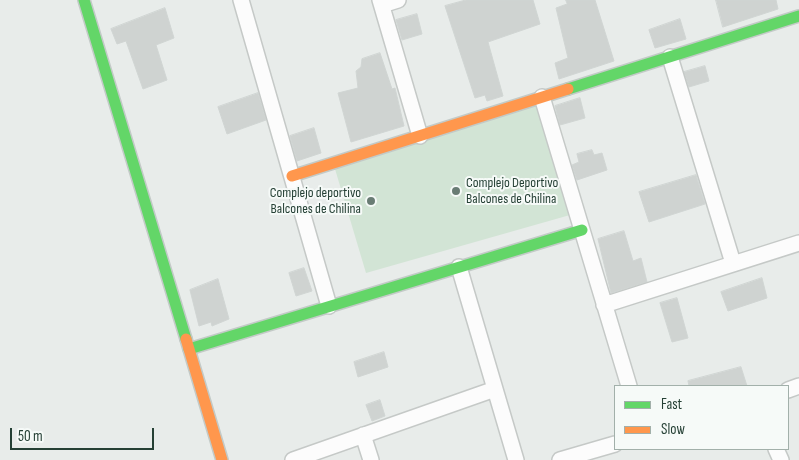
<!DOCTYPE html>
<style>
body{margin:0}
#map{position:relative;width:799px;height:460px;overflow:hidden;background:#e8ecea;font-family:"Sofia Sans Condensed",sans-serif}
canvas{display:block}
.legend{position:absolute;left:614px;top:385px;width:175px;height:65px;box-sizing:border-box;background:#f6faf8;border:1px solid #a2b0aa;margin:0;padding:6px 9px;list-style:none;font-size:15px;color:#254035}
.legend li{display:flex;align-items:center;gap:10px;height:25px}
.legend b{width:25px;border:1px solid #a2b0aa}
.scale{position:absolute;left:10px;top:428px;width:144px;height:22px;box-sizing:border-box;border:2px solid #254035;border-top:0;padding-left:6px;font-size:15px;line-height:18px;white-space:nowrap;color:#254035;-webkit-text-stroke:4px #f6faf8;paint-order:stroke}
</style>
<div id="map">
<canvas width="799" height="460"></canvas>
<ul class="legend">
<li><b style="height:6px;background:#63d668"></b>Fast</li>
<li><b style="height:6px;background:#ff974d"></b>Slow</li>
</ul>
<div class="scale">50 m</div>
</div>
<script>
const context = document.querySelector('canvas').getContext('2d');
context.lineJoin = 'round';
function paint(path, color) {
  context.fillStyle = color;
  context.fill(path, 'evenodd');
}
function trace(path, color, width, dash) {
  context.strokeStyle = color;
  context.lineWidth = width;
  context.lineCap = dash ? 'butt' : 'round';
  context.setLineDash(dash || []);
  context.stroke(path);
}
function drawText(font, color, halo, rows, align = 'center') {
  context.font = font + ' "Sofia Sans Condensed",sans-serif';
  context.lineWidth = 4;
  context.setLineDash([]);
  context.textBaseline = 'middle';
  context.strokeStyle = halo;
  context.fillStyle = color;
  for (const [text, x, y, turn = 0] of rows) {
    context.save();
    context.translate(x, y);
    context.rotate((+turn || 0) * Math.PI / 180);
    context.textAlign = isNaN(turn) ? turn : align;
    if (halo) context.strokeText(text, 0, 0);
    context.fillText(text, 0, 0);
    context.restore();
  }
}
const green = new Path2D(`
 M544 103 577 213 366 273 335 169Z`);
const building = new Path2D(`
 M466 0H533L540 24 488 42 503 96 487 101 485 95 475 98 445 6Z
 M566 0H595L614 61 559 79 555 63 568 58 556 8 567 4Z
 M716 0H776L778 9 723 27Z
 M165 8 174 38 156 45 167 80 143 89 126 41 117 44 111 29Z
 M417 14 422 34 402 40 396 20Z
 M680 19 686 39 655 48 649 30Z
 M380 53 392 89 395 88 404 126 351 142 338 93 358 88 356 71 361 67 362 59Z
 M705 66 709 81 689 87 684 72Z
 M258 93 266 120 227 134 218 107Z
 M580 98 585 118 560 125 555 106Z
 M314 128 321 153 297 161 290 136Z
 M592 150 594 155 602 153 607 170 577 180 572 165 579 162 577 154Z
 M696 175 705 204 649 222 639 192Z
 M624 231 633 261 641 258 647 282 611 293 598 239Z
 M304 268 312 291 296 296 289 273Z
 M762 278 767 298 728 311 721 292Z
 M218 279 229 319 212 326 211 322 199 326 190 290Z
 M677 298 688 338 672 342 660 303Z
 M384 352 388 367 358 377 354 362Z
 M741 367 747 386H689L688 381Z
 M380 400 385 416 372 421 366 405Z`);
const street = new Path2D(`
 M241 0 329 306
 M380 0 420 136
 M382 5 398 0
 M670 57 733 263
 M542 97 629 386
 M459 267 516 460
 M604 305 799 243
 M788 390 799 386
 M363 435 371 460
 M776 449 781 460
 M293 460 495 389
 M560 460 615 444`);
const fast = new Path2D(`
 M84 0 186 339
 M568 89 799 16
 M189 349 582 230`);
const slow = new Path2D(`
 M292 176 568 89
 M186 339 222 460`);
const markers = [
 [456,191,5,"#697c74"],
 [371,201,5,"#697c74"]
];
const poiNames = [
 ["Complejo Deportivo",466,183],
 ["Balcones de Chilina",466,199],
 ["Complejo deportivo",361,193,"right"],
 ["Balcones de Chilina",361,209,"right"]
];
paint(green, '#d2e4d5');
paint(building, '#cfd3d1');
trace(building, '#d0d5d3', 1);
trace(street, '#c5c9c7', 18);
trace(fast, '#c3cac7', 14);
trace(slow, '#c3cac7', 14);
trace(street, '#fcfcfc', 15);
trace(fast, '#63d668', 11);
trace(slow, '#ff974d', 11);
for (const [x, y, r, color] of markers) {
  const dot = new Path2D();
  dot.arc(x, y, r, 0, 2 * Math.PI);
  context.fillStyle = color;
  context.fill(dot);
  trace(dot, '#f6faf8', 2);
}
drawText('14px', '#254035', '#f6faf8', poiNames, 'left');
</script>
